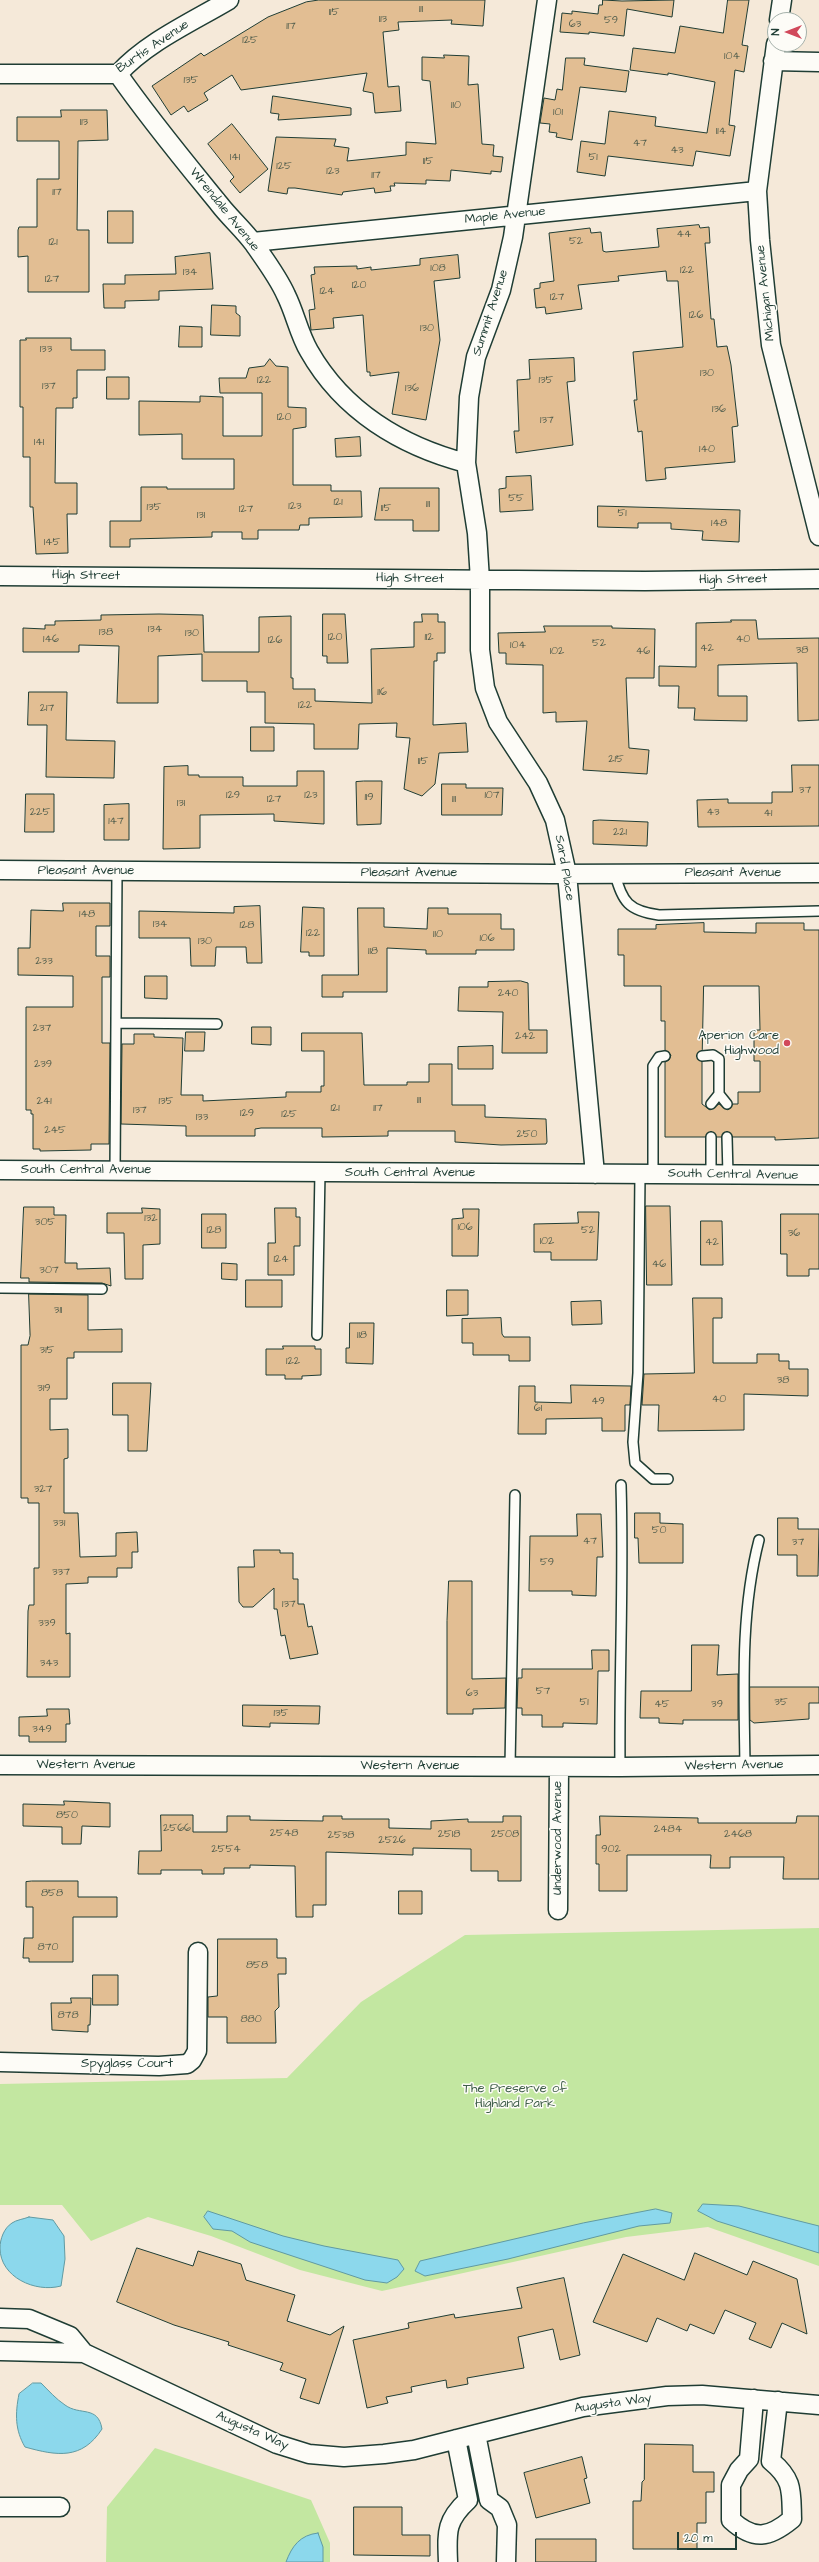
<!DOCTYPE html>
<style>
body{margin:0}
#map{position:relative;width:819px;height:2562px;overflow:hidden;background:#f5e9d9;font-family:"Architects Daughter",sans-serif}
canvas{display:block}
.north{position:absolute;left:767px;top:12px;width:40px;height:40px;box-sizing:border-box;background:#fdfcf7;border:1px solid #a4b0a9;border-radius:50%;rotate:270deg;font-size:11px;font-weight:700;line-height:16px;text-align:center;color:#1f3d34}
.north::after{content:'';display:block;margin:auto;width:14px;height:18px;background:#d1495b;clip-path:polygon(50% 0,100% 100%,50% 72%,0 100%)}
.scale{position:absolute;left:677px;top:2532px;width:60px;height:18px;box-sizing:border-box;border:2px solid #1f3d34;border-top:0;padding-left:5px;font-size:12px;line-height:14px;white-space:nowrap;color:#1f3d34;-webkit-text-stroke:3px #fdfcf7;paint-order:stroke}
</style>
<div id="map">
<canvas width="819" height="2562"></canvas>
<div class="north">N</div>
<div class="scale">20 m</div>
</div>
<script>
const context = document.querySelector('canvas').getContext('2d');
context.lineJoin = 'round';
function paint(path, color) {
  context.fillStyle = color;
  context.fill(path, 'evenodd');
}
function trace(path, color, width, dash) {
  context.strokeStyle = color;
  context.lineWidth = width;
  context.lineCap = dash ? 'butt' : 'round';
  context.setLineDash(dash || []);
  context.stroke(path);
}
function drawText(font, color, halo, rows, align = 'center') {
  context.font = font + ' "Architects Daughter",sans-serif';
  context.lineWidth = 3;
  context.setLineDash([]);
  context.textBaseline = 'middle';
  context.strokeStyle = halo;
  context.fillStyle = color;
  for (const [text, x, y, turn = 0] of rows) {
    context.save();
    context.translate(x, y);
    context.rotate((+turn || 0) * Math.PI / 180);
    context.textAlign = isNaN(turn) ? turn : align;
    if (halo) context.strokeText(text, 0, 0);
    context.fillText(text, 0, 0);
    context.restore();
  }
}
const green = new Path2D(`
 M819 1928V2266L708 2227 626 2237 382 2291 300 2270 211 2236 148 2217 91 2241 62 2205H0V2084L287 2078 361 2002 465 1935Z
 M155 2448 311 2500 330 2543V2562H106L107 2507Z`);
const water = new Path2D(`
 M703 2204 739 2206 819 2226V2253L717 2221 698 2211Z
 M656 2209 672 2213 670 2223 639 2226 508 2259 425 2276 415 2271 420 2261 583 2223Z
 M208 2211 283 2236 324 2246 398 2260 404 2269 397 2277 387 2283 365 2280 250 2242 232 2231 213 2229 204 2217Z
 M29 2217 53 2220 64 2236 65 2259 61 2286C35 2293 0 2277 0 2248 0 2239 4 2228 12 2223 16 2220 24 2219 29 2217Z
 M33 2383H41C49 2391 56 2399 65 2405 80 2416 98 2405 102 2429 82 2460 57 2456 25 2447 15 2430 15 2414 19 2394Z
 M318 2533 323 2547V2562H286C292 2546 300 2535 318 2533Z`);
const building = new Path2D(`
 M319 0H485L483 26 451 24 452 20 398 22 399 30 383 32 388 87 399 86 401 111 375 113 373 93 363 91 367 73 241 90 232 75 204 93 208 100 188 112 184 106 171 115 152 86 201 53 204 56 268 17 306 2Z
 M603 0 622 1 674 0 672 17 627 9 624 36 589 32V34L560 32 562 13 572 14V11L598 14 599 5H602Z
 M728 0H749L742 45 748 46 744 72 735 70 729 125 735 126 730 156 696 151 693 166 608 156 605 176 577 172 581 141 605 144 609 111 656 117 655 126 707 133 715 82 668 73V75L630 70 633 48 675 53 680 26 723 33Z
 M444 55 469 56 468 85 478 84 482 144 494 145 493 156 503 157 501 172 491 171V174L451 170 450 181 426 180V184L394 183 395 186H390L391 191 375 193 374 188 343 192 342 195 295 188H288L287 194 268 191 276 137 336 139 334 146 349 148 347 161 406 155V142L436 144 430 81 422 80V57L444 58Z
 M566 58H585L584 65 629 71 626 92 580 87 572 140 556 137 557 133 549 132 550 124 540 123 544 98 555 100 557 89 562 90Z
 M273 96 351 108V115L278 120 279 114 271 113Z
 M61 110H107L108 140 78 141 77 230H89V292H28V256L18 257V230L19 227H37V179H59V141H17V117H61Z
 M232 124 268 169 240 193 230 181 234 177 208 144Z
 M108 211H133V243H108Z
 M699 225 700 228 709 227 710 243H705L711 319H714L717 347 727 346 731 365 738 426 732 427 735 462 665 468 666 479 646 481 642 431 638 432 634 400H637L633 352 683 347 678 281H667L666 271 618 276 619 281 578 285 582 309 546 314 545 307 536 308 534 289 540 288V283L554 281 549 233 590 228 591 233 601 232 603 251 606 252 659 247 657 229Z
 M210 253 213 289 159 291V300L125 301V308H104L103 284H125V275L176 274 175 257Z
 M458 255 460 278 434 281 440 340 426 420 392 414 399 372 370 376V372H367L363 315 333 318 334 328 311 330 309 310 315 309 311 275 315 274 314 267 357 266V269L371 267V270L420 265V259Z
 M212 305 236 306V313L240 316V336L211 335Z
 M180 326 202 327V347H179Z
 M26 338H71V350H105V370H77V398H73V408H56L55 483H77V514H67L68 553 36 554 33 507H30V457H23V407H20V340H26Z
 M574 358 575 381 567 382 573 445 516 453 514 431H519L517 380 530 379 529 360Z
 M270 359 276 366 288 367V407L306 408V427L293 429V485H331V491H361L362 517 309 518V525H300L299 530H258V539H242V532H212V537L130 539V547H110V521H141V487H167V489H234V459H182V434L139 435V401L200 402V396L223 397V436H262V393H220L219 378H246L249 368 264 366Z
 M107 377H129V399H107Z
 M360 437 361 456 336 457 335 439Z
 M531 476 533 510 500 512 499 489 506 488V477Z
 M380 488H439V531H413V520H375Z
 M598 506 740 510 739 542 702 540 703 531 671 529V523H638V528L598 527Z
 M323 614H345L348 663H327V656H323Z
 M422 614H438V622H445V653H437V661H434L433 725 466 723 468 752 439 753 435 784 422 796 404 789 410 738 396 737 397 723 359 724 358 749H314V724L265 723V692H247V681H202V654L158 656V703H117L119 646 79 645V652H23V628L45 629V625H55V621L101 620V615L159 614 203 615 204 652H259V617L291 616V678H293V689H315V701L372 703 371 649 414 647V622H422Z
 M731 620H756L758 639 819 638V720L798 721 797 663 718 665V696H747V721L694 720 695 708H678L679 686H659V666L696 667V623L731 622Z
 M544 626H612V628L655 629 654 678H626L629 748 649 750 647 774 583 770 587 721 556 722V712L543 713V665L506 664V653H499L498 633 545 632Z
 M29 692H67L66 740 115 741 114 778 46 777 47 725H28Z
 M251 727H274V751H251Z
 M792 765H819V826L698 827 697 800 728 799V803H772V792H792Z
 M188 766V775H199V777H243V786H297V771H324V824L274 821V814L200 815V848L163 849 164 767Z
 M364 781H382L381 824 357 825 356 782Z
 M442 784H466V788H503L502 815H442Z
 M26 794H54V832H25Z
 M129 804V840H104V805Z
 M600 820 648 822 647 846 593 844V821Z
 M63 903H110V926H96V956H110V977H102V1043H110L109 1144H91V1150L40 1151V1149H33V1114H31V1110H26V1007H73V976L18 975V948H30L31 910 63 911Z
 M260 906 262 963H247L246 947H216L215 966H191L190 938H139V911L234 913V907Z
 M303 907 324 908V956H309V952H301Z
 M358 908H384V927L427 929 428 908H448V914H501V929H514V950H476V954H426V950L387 948V992H343V997H322V975H358Z
 M704 923V932L756 933V923H804V930H819V1138L775 1140V1137H733L727 1131 721 1137H717L711 1131 705 1137H665V1062L669 1060 671 1055 665 1050V1021H661V986H624V955H618V929H656V925ZM704 986H759L760 1030H754V1061H760V1092H738V1104H733L728 1110 719 1104 710 1110 702 1104V1062L696 1056 702 1050Z
 M145 976H167V999L145 998Z
 M521 981 528 983 529 1030H547V1053H502L503 1012 458 1011 459 987H488V982Z
 M252 1027H271V1045L252 1044Z
 M186 1032H205L204 1051H185Z
 M302 1033H362L364 1085H407V1082H429V1064H452V1105H485V1117L546 1119 547 1142 546 1144 501 1145 455 1142V1131H388V1136L322 1137V1128H261L255 1129V1136H186V1126L121 1124 122 1044H134V1034H154V1037L183 1038 181 1095H203V1101L286 1097V1092H321V1086H324V1051H302Z
 M493 1046V1069H458V1047Z
 M646 1206H670L672 1285H647Z
 M24 1207H54V1215H66L65 1263H77V1269L110 1268 111 1286 102 1283 29 1282V1278H21Z
 M142 1208 160 1209V1244L143 1245V1279H125L124 1233H107V1213H142Z
 M275 1208H296V1217H300V1246H294V1275H268V1243H275Z
 M463 1209H479L478 1256H452V1219L463 1218Z
 M578 1212H599L597 1260H551V1252H534V1224L578 1223Z
 M202 1214H226V1248H202Z
 M781 1214H819V1269H809V1276H787V1254H781Z
 M701 1221H722L723 1265H701Z
 M222 1263 237 1264V1280L222 1279Z
 M246 1280H282V1307H246Z
 M447 1290H468V1315L447 1316Z
 M29 1294 88 1295V1330L122 1329V1352H74V1358H67V1399H50V1430L68 1429V1458L64 1459V1513H78L80 1557 116 1556V1533L137 1532 138 1552H132V1568H117V1577H88V1583L66 1584V1634L70 1633V1677H27L28 1611 29 1605H34V1568H39V1503H28V1498H21V1345H28L30 1336Z
 M693 1298H722V1318H713V1363H757V1354H779V1361H789V1369H808V1396L744 1394V1430L658 1431 659 1405H642L644 1374 694 1373Z
 M601 1301 602 1324 572 1325 571 1302Z
 M501 1318 502 1334 504 1337H530V1361H509V1355H473V1343H462V1319Z
 M350 1323H374L373 1364 346 1363V1348H349Z
 M283 1346H315V1349H321V1375L302 1376V1379H285V1375H266V1349H283Z
 M113 1383H151L147 1451H128V1415H113Z
 M571 1385 631 1386 630 1405H625V1431H602V1418L546 1419V1434H518L519 1386H535V1402L571 1403Z
 M635 1513H660V1523L683 1524V1563H639L638 1538H635Z
 M577 1514H601L603 1557H597L596 1596 572 1595V1591H529L530 1536H577Z
 M778 1518H798V1529H819L818 1576H797V1555H778Z
 M254 1550H280V1553H293V1579H298V1604H304L308 1627 312 1626 318 1654 290 1659 285 1635 281 1636 277 1609H274V1588L253 1607H243L239 1602 238 1567H254Z
 M449 1581H472V1679L506 1678 505 1708 473 1709V1714H447V1621Z
 M692 1645H719L717 1675 738 1674V1720H683V1724L659 1723V1718H640L641 1691H691Z
 M592 1650H609V1671H598L597 1724 563 1723V1727H542V1715H522V1708H517L518 1678H522V1669H592Z
 M750 1687H819V1703H809V1719L754 1723 750 1720Z
 M243 1705 320 1706 319 1724 270 1723V1727L243 1726Z
 M47 1709H69L70 1724H66V1742H29V1736H19V1717L47 1716Z
 M64 1801 110 1803V1827L82 1826 81 1844H62V1827L23 1826V1804L64 1805Z
 M161 1815H193V1832H227V1816H250V1820L323 1821V1816H342V1819H389V1828L431 1829V1821L468 1819V1822H503V1816H521V1881H498V1871H471V1849L413 1848V1855L326 1852V1905H313V1917H296L295 1866 250 1865V1868H224V1874H202V1870H161V1874H138L139 1851H161Z
 M600 1816 698 1818V1823H796L797 1816H819V1879H783L784 1857H730V1868H710L711 1855H627V1891H599V1864H596V1835H600Z
 M32 1881H78V1897H117V1917H73V1962H29V1958H23L24 1938H33V1907H26V1882Z
 M399 1891H422V1914H399Z
 M218 1939H277V1958H286V1974H278L279 2007 275 2011 276 2043H227V2017H208V1997L217 1996Z
 M93 1975H118V2005H93Z
 M71 1998H91L90 2025H88V2032L52 2030 51 2003H71Z
 M137 2248 193 2266 198 2251 241 2264 246 2280 295 2295 287 2321 330 2335 344 2326 319 2404 300 2398 306 2379 280 2370 283 2363 228 2345 229 2342 174 2325 117 2302Z
 M695 2253 747 2275 753 2261 797 2279 807 2334 782 2323 771 2348 749 2339 756 2323 725 2310 714 2334 690 2324 687 2331 657 2318 647 2342 593 2322 623 2254 684 2280Z
 M564 2278 580 2355 560 2360 553 2329 518 2337 524 2368 467 2378 468 2384 447 2388 446 2380 411 2387 412 2392 386 2397 388 2403 367 2408 353 2340 409 2328 408 2323 454 2314 455 2318 522 2308 517 2288Z
 M645 2444 693 2445V2472H714V2492H706V2523H697V2549H633V2501H641L642 2482 644 2480Z
 M582 2457 587 2478 584 2479 590 2503 536 2518 524 2473Z
 M354 2507H402V2535H430V2556L354 2555Z
 M536 2539H596V2562H536Z`);
const service = new Path2D(`
 M615 874C622 902 629 911 659 915L819 911
 M116 1023 217 1024
 M702 1056 713 1055 719 1059V1094
 M711 1104 719 1094 727 1104
 M727 1137 728 1175
 M115 1171 117 871
 M640 1174 638 1373 633 1442 635 1463 653 1479H668
 M653 1174V1066L659 1057 665 1056
 M711 1174V1137
 M0 1288 102 1289
 M317 1335 320 1172
 M510 1766 515 1495
 M745 1766C744 1690 740 1614 759 1540
 M620 1767C619 1673 624 1579 621 1485`);
const minor = new Path2D(`
 M547 0 513 237 501 290 476 357 469 397 466 463 477 533 480 580V650L485 688 498 722 538 783 555 820 567 874 595 1174
 M779 20 782 0
 M776 44 757 191 760 240 771 345 819 536
 M773 61 819 62
 M0 74H118C147 42 192 22 229 0
 M118 74C150 120 185 162 220 205 230 218 244 230 254 244 265 260 278 277 286 295 295 313 299 334 309 351 343 411 401 446 466 463
 M253 242 757 191
 M0 576 645 581 819 579
 M0 870 553 874 819 873
 M0 1170 819 1175
 M0 1765 620 1767 819 1765
 M558 1910 559 1767
 M0 2062 159 2066 187 2064 192 2060 197 2051 198 1952
 M0 2318 29 2319 70 2336 84 2353
 M0 2351 84 2353 277 2444 309 2454 344 2457 384 2454 414 2450 583 2407 667 2396 702 2395 819 2405
 M754 2399 749 2459 739 2470 731 2485V2520C754 2541 769 2538 792 2519 791 2492 794 2480 771 2461L778 2401
 M476 2434 489 2500 500 2508 507 2525 506 2562
 M0 2507H60
 M448 2562C447 2533 445 2521 468 2500L456 2439`);
const markers = [
 [787,1043,4,"#d1495b"]
];
const numberNames = [
 ["111",421,10],
 ["115",334,13],
 ["113",383,20],
 ["59",611,21],
 ["63",575,25],
 ["117",291,27],
 ["125",250,41],
 ["104",732,57],
 ["135",191,81],
 ["110",456,106],
 ["101",558,113],
 ["113",84,123],
 ["114",721,132],
 ["47",640,144],
 ["43",677,151],
 ["141",235,158],
 ["51",593,158],
 ["115",428,162],
 ["125",284,167],
 ["123",333,172],
 ["117",376,176],
 ["117",57,193],
 ["44",684,235],
 ["52",576,242],
 ["121",53,243],
 ["108",438,269],
 ["122",687,271],
 ["134",190,273],
 ["127",52,280],
 ["120",359,286],
 ["124",327,292],
 ["127",557,298],
 ["126",696,316],
 ["130",427,329],
 ["133",46,350],
 ["130",707,374],
 ["122",264,381],
 ["135",546,381],
 ["137",49,387],
 ["136",412,389],
 ["136",719,410],
 ["120",284,418],
 ["137",547,421],
 ["141",39,443],
 ["140",707,450],
 ["55",516,499],
 ["121",338,503],
 ["111",428,505],
 ["123",295,507],
 ["135",154,508],
 ["115",386,509],
 ["127",246,510],
 ["51",622,514],
 ["131",201,516],
 ["148",719,524],
 ["145",52,543],
 ["134",155,630],
 ["138",106,633],
 ["130",192,634],
 ["120",335,638],
 ["112",429,638],
 ["146",51,640],
 ["40",743,640],
 ["126",275,641],
 ["52",599,644],
 ["104",518,646],
 ["42",707,649],
 ["38",802,651],
 ["102",557,652],
 ["46",643,652],
 ["116",382,693],
 ["122",305,706],
 ["217",47,709],
 ["215",616,760],
 ["115",423,762],
 ["37",805,791],
 ["129",233,796],
 ["123",311,796],
 ["107",492,796],
 ["119",369,798],
 ["127",274,800],
 ["111",454,800],
 ["131",181,804],
 ["225",40,813],
 ["43",713,813],
 ["41",768,814],
 ["147",116,822],
 ["221",620,833],
 ["148",87,915],
 ["134",160,925],
 ["128",247,926],
 ["122",313,934],
 ["110",438,935],
 ["106",487,939],
 ["130",205,942],
 ["118",373,952],
 ["233",44,962],
 ["240",508,994],
 ["237",42,1029],
 ["242",525,1037],
 ["239",43,1065],
 ["111",419,1101],
 ["241",44,1102],
 ["135",166,1102],
 ["121",335,1109],
 ["117",378,1109],
 ["137",140,1111],
 ["129",247,1114],
 ["125",289,1115],
 ["133",202,1118],
 ["245",55,1131],
 ["250",527,1135],
 ["132",151,1219],
 ["305",45,1223],
 ["106",465,1228],
 ["128",214,1231],
 ["52",588,1231],
 ["36",794,1234],
 ["102",547,1242],
 ["42",712,1243],
 ["124",281,1260],
 ["46",659,1265],
 ["307",49,1271],
 ["311",58,1311],
 ["118",362,1336],
 ["315",47,1351],
 ["122",293,1362],
 ["38",783,1381],
 ["319",44,1389],
 ["40",719,1400],
 ["49",598,1402],
 ["61",538,1409],
 ["327",43,1490],
 ["331",59,1524],
 ["50",659,1531],
 ["47",590,1542],
 ["37",798,1543],
 ["59",547,1563],
 ["337",61,1573],
 ["137",289,1605],
 ["339",47,1624],
 ["343",49,1664],
 ["57",543,1692],
 ["63",472,1694],
 ["51",584,1703],
 ["35",781,1703],
 ["45",662,1705],
 ["39",717,1705],
 ["135",281,1714],
 ["349",42,1730],
 ["850",67,1816],
 ["2566",177,1829],
 ["2484",668,1830],
 ["2548",284,1834],
 ["2518",449,1835],
 ["2508",505,1835],
 ["2468",738,1835],
 ["2538",341,1836],
 ["2526",392,1841],
 ["2554",226,1850],
 ["902",611,1850],
 ["858",52,1894],
 ["870",48,1948],
 ["858",257,1966],
 ["878",68,2016],
 ["880",251,2020]
];
const streetNames = [
 ["Burtis Avenue",153,47,-34],
 ["Wrendale Avenue",224,210,51],
 ["Maple Avenue",505,216,-6],
 ["Michigan Avenue",766,293,-96],
 ["Summit Avenue",491,313,-72],
 ["High Street",86,576,1],
 ["High Street",410,579,1],
 ["High Street",733,580,-1],
 ["Sard Place",564,868,80],
 ["Pleasant Avenue",86,871],
 ["Pleasant Avenue",409,873],
 ["Pleasant Avenue",733,873],
 ["South Central Avenue",86,1170],
 ["South Central Avenue",410,1173],
 ["South Central Avenue",733,1175,1],
 ["Western Avenue",86,1765],
 ["Western Avenue",410,1766],
 ["Western Avenue",734,1766,-1],
 ["Underwood Avenue",558,1838,-90],
 ["Spyglass Court",127,2064],
 ["Augusta Way",613,2404,-8],
 ["Augusta Way",252,2431,24]
];
const poiNames = [
 ["Aperion Care",779,1036],
 ["Highwood",779,1051]
];
const parkNames = [
 ["The Preserve of",515,2089],
 ["Highland Park",515,2104]
];
paint(green, '#c3e7a1');
paint(water, '#8cd8ec');
trace(water, '#609aa2', 1);
paint(building, '#e2be93');
trace(building, '#1f3d34', 1);
trace(service, '#1f3d34', 12);
trace(minor, '#1f3d34', 21);
trace(service, '#fdfcf7', 9);
trace(minor, '#fdfcf7', 18);
for (const [x, y, r, color] of markers) {
  const dot = new Path2D();
  dot.arc(x, y, r, 0, 2 * Math.PI);
  context.fillStyle = color;
  context.fill(dot);
  trace(dot, '#fdfcf7', 1.5);
}
drawText('11px', '#505d4c', null, numberNames);
drawText('13px', '#1f3d34', '#fdfcf7', streetNames);
drawText('13px', '#1f3d34', '#fdfcf7', poiNames, 'right');
drawText('13px', '#405f4a', '#fdfcf7', parkNames);
</script>
